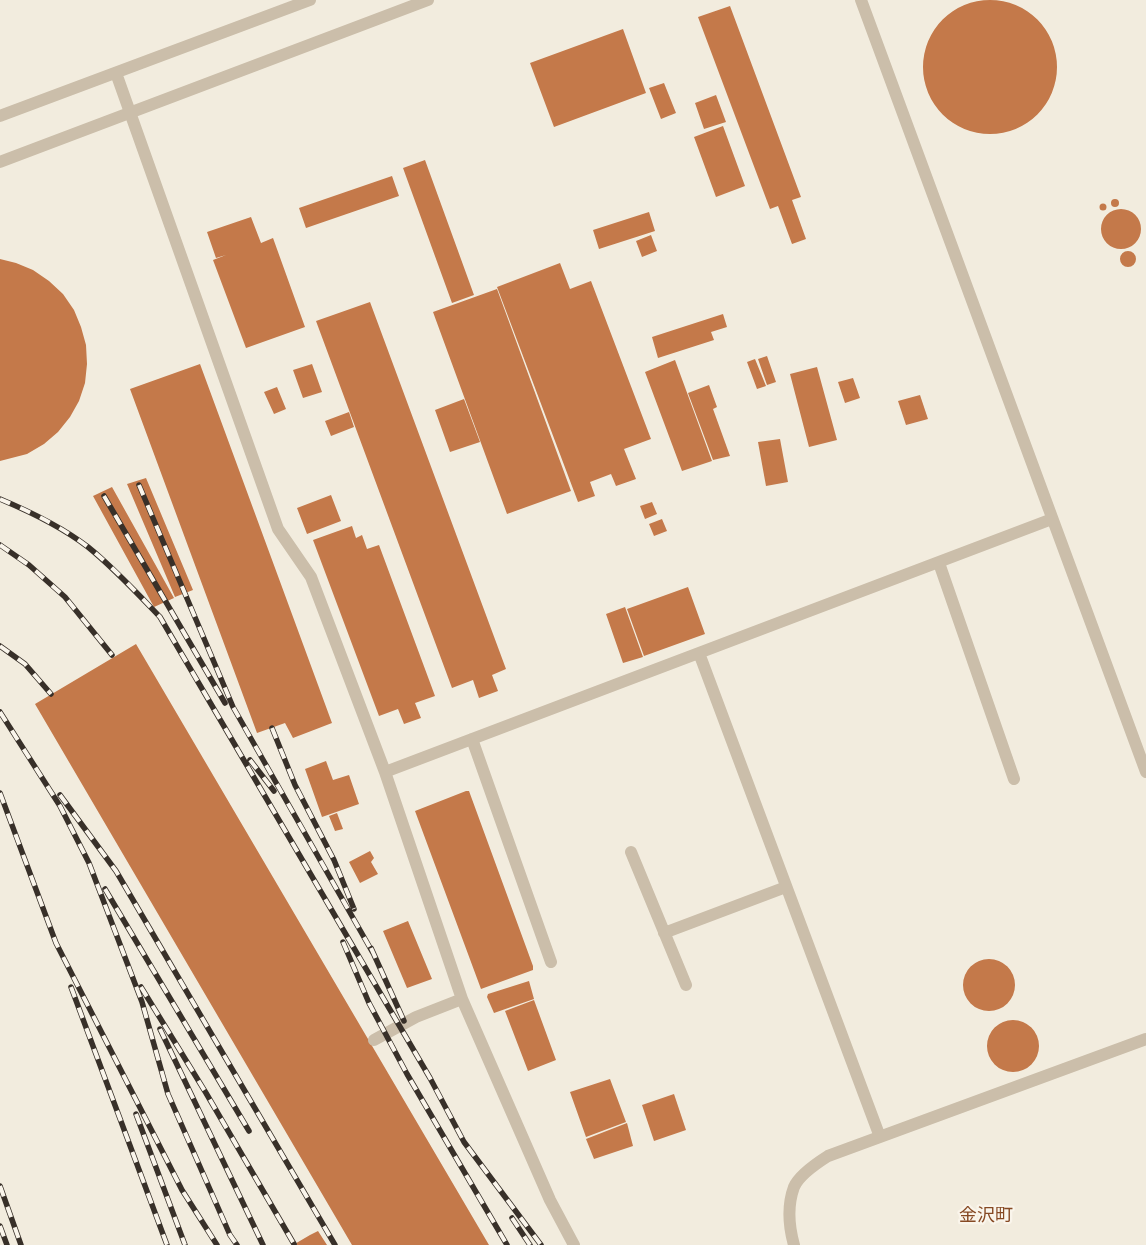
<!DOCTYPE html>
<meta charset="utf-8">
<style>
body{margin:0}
canvas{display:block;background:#f2ecde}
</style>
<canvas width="1146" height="1245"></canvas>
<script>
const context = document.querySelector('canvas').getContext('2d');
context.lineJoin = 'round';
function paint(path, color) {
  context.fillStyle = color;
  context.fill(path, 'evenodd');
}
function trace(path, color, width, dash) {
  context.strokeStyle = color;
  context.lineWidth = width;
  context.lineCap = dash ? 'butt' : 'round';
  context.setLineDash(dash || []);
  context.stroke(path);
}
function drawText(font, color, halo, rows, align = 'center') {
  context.font = font + ' Arial,"Noto Sans JP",sans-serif';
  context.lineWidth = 4.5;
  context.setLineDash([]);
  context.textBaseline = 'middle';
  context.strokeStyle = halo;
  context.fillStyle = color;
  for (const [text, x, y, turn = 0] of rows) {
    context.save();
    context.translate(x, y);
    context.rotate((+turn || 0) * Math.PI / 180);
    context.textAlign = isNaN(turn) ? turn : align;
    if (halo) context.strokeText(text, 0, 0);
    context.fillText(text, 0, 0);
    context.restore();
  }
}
const building = new Path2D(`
 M923 67a67 67 0 1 1 134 0a67 67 0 1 1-134 0Z
 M730 6 801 197 792 200 806 239 792 244 778 206 770 209 698 17Z
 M623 29 646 93 554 127 530 63Z
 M664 83 676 113 661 119 649 88Z
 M716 95 726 122 704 129 695 103Z
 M723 126 745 186 716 197 694 137Z
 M425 160 474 295 452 303 403 168Z
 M392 176 399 196 306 228 299 208Z
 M1111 203a4 4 0 1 1 8 0a4 4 0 1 1-8 0Z
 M1099.5 207a3.5 3.5 0 1 1 7 0a3.5 3.5 0 1 1-7 0Z
 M1101 229a20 20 0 1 1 40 0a20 20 0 1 1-40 0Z
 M649 212 655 231 599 249 593 230Z
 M251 217 261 243 273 238 305 327 246 348 213 260 226 255 216 258 207 232Z
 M651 235 657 251 642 257 636 241Z
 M1120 259a8 8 0 1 1 16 0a8 8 0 1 1-16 0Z
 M0 259 16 263 33 270 49 281 63 294 74 310 81 327 86 345 87 364 85 383 79 401 70 417 58 432 44 444 27 454 0 461Z
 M560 263 570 289 591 281 651 439 624 449 636 479 616 486 611 474 590 482 595 496 578 502 497 287Z
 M497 289 571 491 507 514 433 312Z
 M370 302 506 669 492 675 498 691 479 698 473 680 452 688 316 321Z
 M723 314 727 327 711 332 714 340 658 358 652 337Z
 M767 356 776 382 767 385 758 359Z
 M755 359 766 386 757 389 747 362Z
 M675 360 712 461 682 471 645 372Z
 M200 364 332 723 293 738 285 723 257 733 130 389Z
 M312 364 322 392 303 398 293 370Z
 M817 367 837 440 809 447 790 374Z
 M853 378 860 398 845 403 838 382Z
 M709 385 717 407 713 409 730 456 713 460 688 393Z
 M277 387 286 409 274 414 264 392Z
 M920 395 928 419 906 425 898 401Z
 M464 399 480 442 450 452 435 410Z
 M349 412 354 427 331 436 325 421Z
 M780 439 788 482 766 486 758 442Z
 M146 478 193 590 175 597 127 484Z
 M112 487 174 598 154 607 93 496Z
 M331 495 341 521 307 534 297 508Z
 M652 502 657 514 645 519 640 506Z
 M662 519 667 531 654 536 649 524Z
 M352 526 356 538 362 535 367 549 379 545 435 696 415 703 421 718 404 724 398 709 379 716 313 540Z
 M688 587 705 634 644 656 627 609Z
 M625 607 643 657 623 663 606 614Z
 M136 644 489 1245H352L35 704Z
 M326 761 333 780 349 775 359 804 322 817 305 769Z
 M466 791H469L533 966V970L481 989 415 811Z
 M337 813 343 829 335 831 329 816Z
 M370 851 374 858 371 862 378 874 360 883 349 862Z
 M408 921 432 979 407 988 383 931Z
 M963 985a26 26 0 1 1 52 0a26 26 0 1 1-52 0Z
 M529 981 534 999 494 1013 487 997 488 994Z
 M534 1000 556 1060 528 1071 505 1011Z
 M987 1046a26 26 0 1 1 52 0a26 26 0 1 1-52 0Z
 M610 1079 626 1122 586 1137 570 1092Z
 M674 1094 686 1130 654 1141 642 1105Z
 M627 1123 633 1146 594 1159 586 1139Z
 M318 1231 327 1245H293L310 1235Z`);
const lane = new Path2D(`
 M861 0 1146 772
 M116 73 278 529 311 577 385 772 462 999 550 1200 574 1245
 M0 116 310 0
 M0 162 428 0
 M939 563 1014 779
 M699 653 880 1137
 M472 739 551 962
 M385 772 1052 519
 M631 852 686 985
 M664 933 786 887
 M374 1040 416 1017 462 999
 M794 1245C789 1227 787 1206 794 1187 799 1175 817 1163 828 1156L1146 1039`);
const rail = new Path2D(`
 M139 485 233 707 373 953
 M104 496 225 703
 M0 499C31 512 62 527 88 547 114 568 137 593 160 617L430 1078 464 1142 541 1245
 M0 545 29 565 65 597 112 655
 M0 646 25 664 51 694
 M0 712 60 806 89 863 142 1002 168 1094 230 1235 237 1245
 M272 728 295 785 334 860 354 909
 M250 760 274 791
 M0 793 56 943 182 1190 217 1245
 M60 795 116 871 335 1245
 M105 889 249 1131
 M343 942 369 1003 407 1074 507 1245
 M371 948 404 1021
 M71 987 167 1245
 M141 987 206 1093 294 1244
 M160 1029 263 1245
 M136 1114 185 1245
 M0 1186 21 1245
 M512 1218 530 1245
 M0 1226 7 1245`);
const quarterNames = [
 ["金沢町",986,1216]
];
paint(building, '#c4794a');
trace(lane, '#cbbeaa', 12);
trace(rail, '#383029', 5.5);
trace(rail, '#faf5eb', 4, [11]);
drawText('18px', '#864923', '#faf5eb', quarterNames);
</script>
